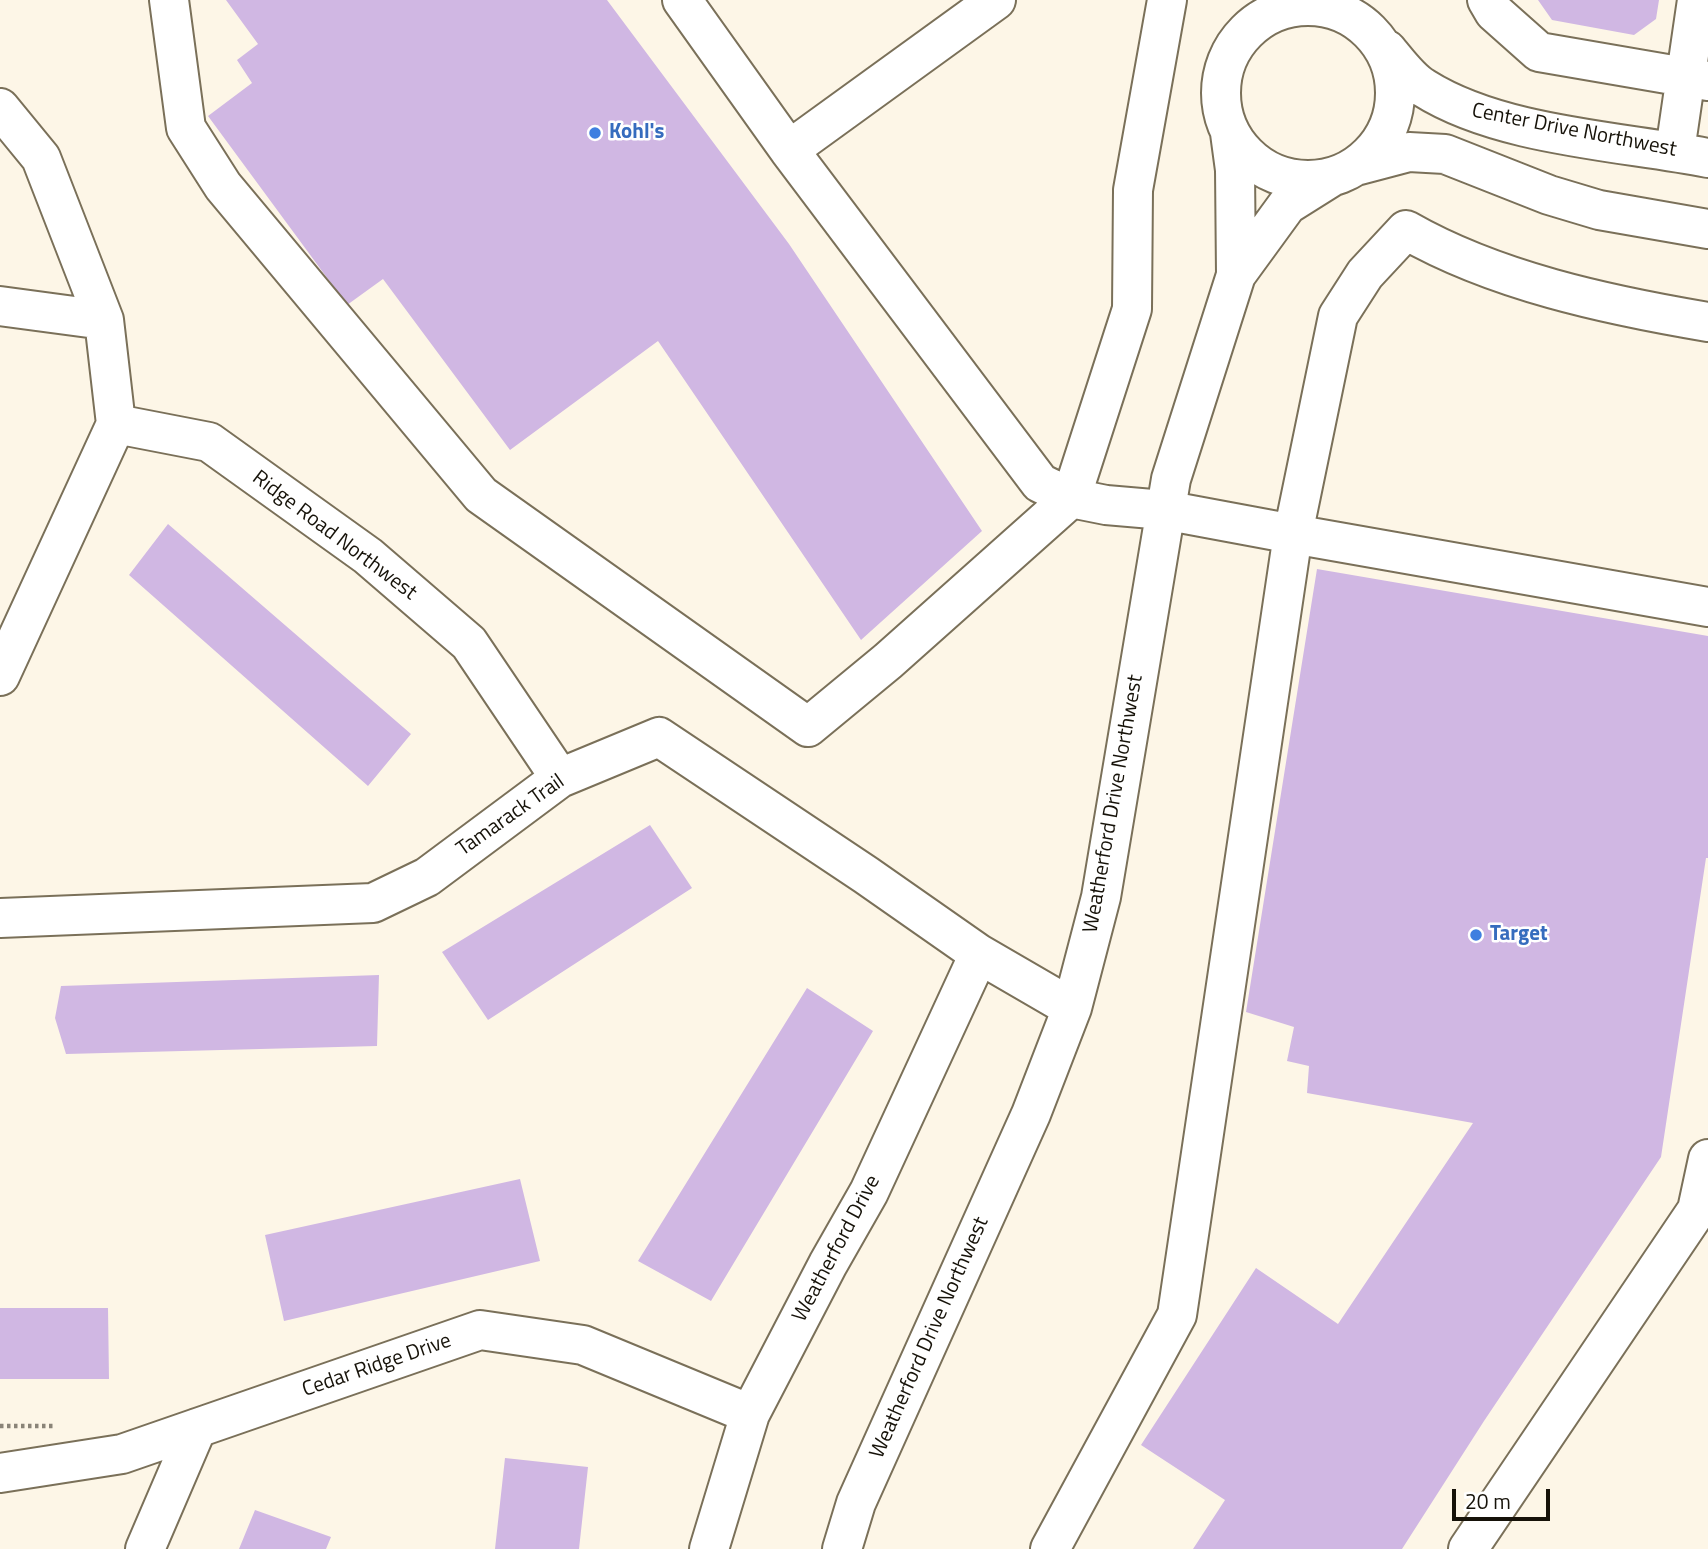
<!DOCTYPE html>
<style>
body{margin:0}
#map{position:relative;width:1708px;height:1549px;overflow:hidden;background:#fdf6e7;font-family:"Titillium Web",sans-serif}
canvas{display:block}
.scale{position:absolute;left:1452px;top:1489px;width:98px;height:32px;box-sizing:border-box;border:4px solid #161209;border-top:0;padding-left:9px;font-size:21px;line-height:24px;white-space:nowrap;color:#161209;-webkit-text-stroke:5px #fff;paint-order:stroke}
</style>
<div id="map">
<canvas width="1708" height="1549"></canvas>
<div class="scale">20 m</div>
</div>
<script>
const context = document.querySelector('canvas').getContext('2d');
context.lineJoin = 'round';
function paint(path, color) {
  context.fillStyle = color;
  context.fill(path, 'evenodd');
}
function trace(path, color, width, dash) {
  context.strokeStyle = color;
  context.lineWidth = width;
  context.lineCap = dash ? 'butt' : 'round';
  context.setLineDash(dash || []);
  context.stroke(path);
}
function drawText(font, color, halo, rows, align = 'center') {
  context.font = font + ' "Titillium Web",sans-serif';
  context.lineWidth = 5;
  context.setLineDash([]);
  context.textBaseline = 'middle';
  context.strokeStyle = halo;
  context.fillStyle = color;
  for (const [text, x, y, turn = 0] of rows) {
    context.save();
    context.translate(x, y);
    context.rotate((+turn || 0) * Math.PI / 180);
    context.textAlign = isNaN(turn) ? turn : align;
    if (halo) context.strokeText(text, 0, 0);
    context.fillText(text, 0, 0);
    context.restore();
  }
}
const building = new Path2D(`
 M226 0H607L789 244 982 531 861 640 658 341 510 450 383 279 347 305 208 116 252 83 237 60 258 44Z
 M1538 0H1659L1656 19 1634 35 1552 20Z
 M168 524 411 734 368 786 129 575Z
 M1317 569 1708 636V858H1706L1661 1157 1484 1421 1402 1549H1193L1225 1500 1141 1445 1256 1268 1338 1324 1473 1123 1307 1093 1309 1066 1287 1061 1294 1027 1246 1012Z
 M650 825 692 888 488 1020 442 952Z
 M379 975 377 1046 66 1054 55 1018 61 986Z
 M807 988 873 1031 711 1301 638 1261Z
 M520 1179 540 1261 284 1321 265 1235Z
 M0 1308H108L109 1379H0Z
 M505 1458 588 1467 579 1549H495Z
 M255 1510 331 1537 326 1549H239Z`);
const path = new Path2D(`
 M0 1426H55`);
const minor = new Path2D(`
 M169 0 186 128 223 186 481 495 808 727 888 661 1071 498 1132 309 1133 190 1167 0
 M682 0 789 150 996 0
 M1487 0 1494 12 1539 52 1708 81
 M1221 93a87 87 0 1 1 174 0a87 87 0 1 1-174 0Z
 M1387 50C1398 63 1410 80 1424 88 1500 136 1620 141 1708 158
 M0 108 41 158 104 320 116 424 0 676
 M789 150 1040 483 1071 498 1106 505 1164 510 1293 534 1177 1315 1050 1549
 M1675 151 1697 0
 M1356 166 1409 152 1445 154 1549 195 1599 210 1708 229
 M1236 275 1287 205 1330 178
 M0 306 104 320
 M1708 322C1607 305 1495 281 1406 230L1365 274 1338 316 1293 534 1708 607
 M116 424 209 442 368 556 469 643 560 778
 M0 918 373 903 427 877 560 778 659 737 866 875 979 954 1072 1008
 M0 1473 122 1454 480 1330 583 1345 750 1414
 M145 1549 197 1428
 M709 1549 750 1414 828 1264 869 1192 979 954
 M842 1549 856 1503 1031 1114 1072 1008 1101 897 1171 479 1236 275 1235 170 1230 133
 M1468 1549 1697 1210 1708 1159`);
const markers = [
 [595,133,7,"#3f7fe0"],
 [1476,935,7,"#3f7fe0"]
];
const streetNames = [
 ["Center Drive Northwest",1574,131,11],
 ["Ridge Road Northwest",334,536,37],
 ["Weatherford Drive Northwest",1114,804,-80],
 ["Tamarack Trail",511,816,-35],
 ["Weatherford Drive",837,1249,-62],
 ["Weatherford Drive Northwest",930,1338,-66],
 ["Cedar Ridge Drive",377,1366,-19]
];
const shopNames = [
 ["Kohl's",609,133],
 ["Target",1490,935]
];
paint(building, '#d0b7e3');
trace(minor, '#7a7059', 42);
trace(path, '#8a8478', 4.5, [3.5, 3.5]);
trace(minor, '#fff', 38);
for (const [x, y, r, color] of markers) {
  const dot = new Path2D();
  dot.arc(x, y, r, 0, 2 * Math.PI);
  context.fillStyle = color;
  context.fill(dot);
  trace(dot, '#fff', 2.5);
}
drawText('21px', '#161209', '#fff', streetNames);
drawText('bold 21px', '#366cbe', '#fff', shopNames, 'left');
</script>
